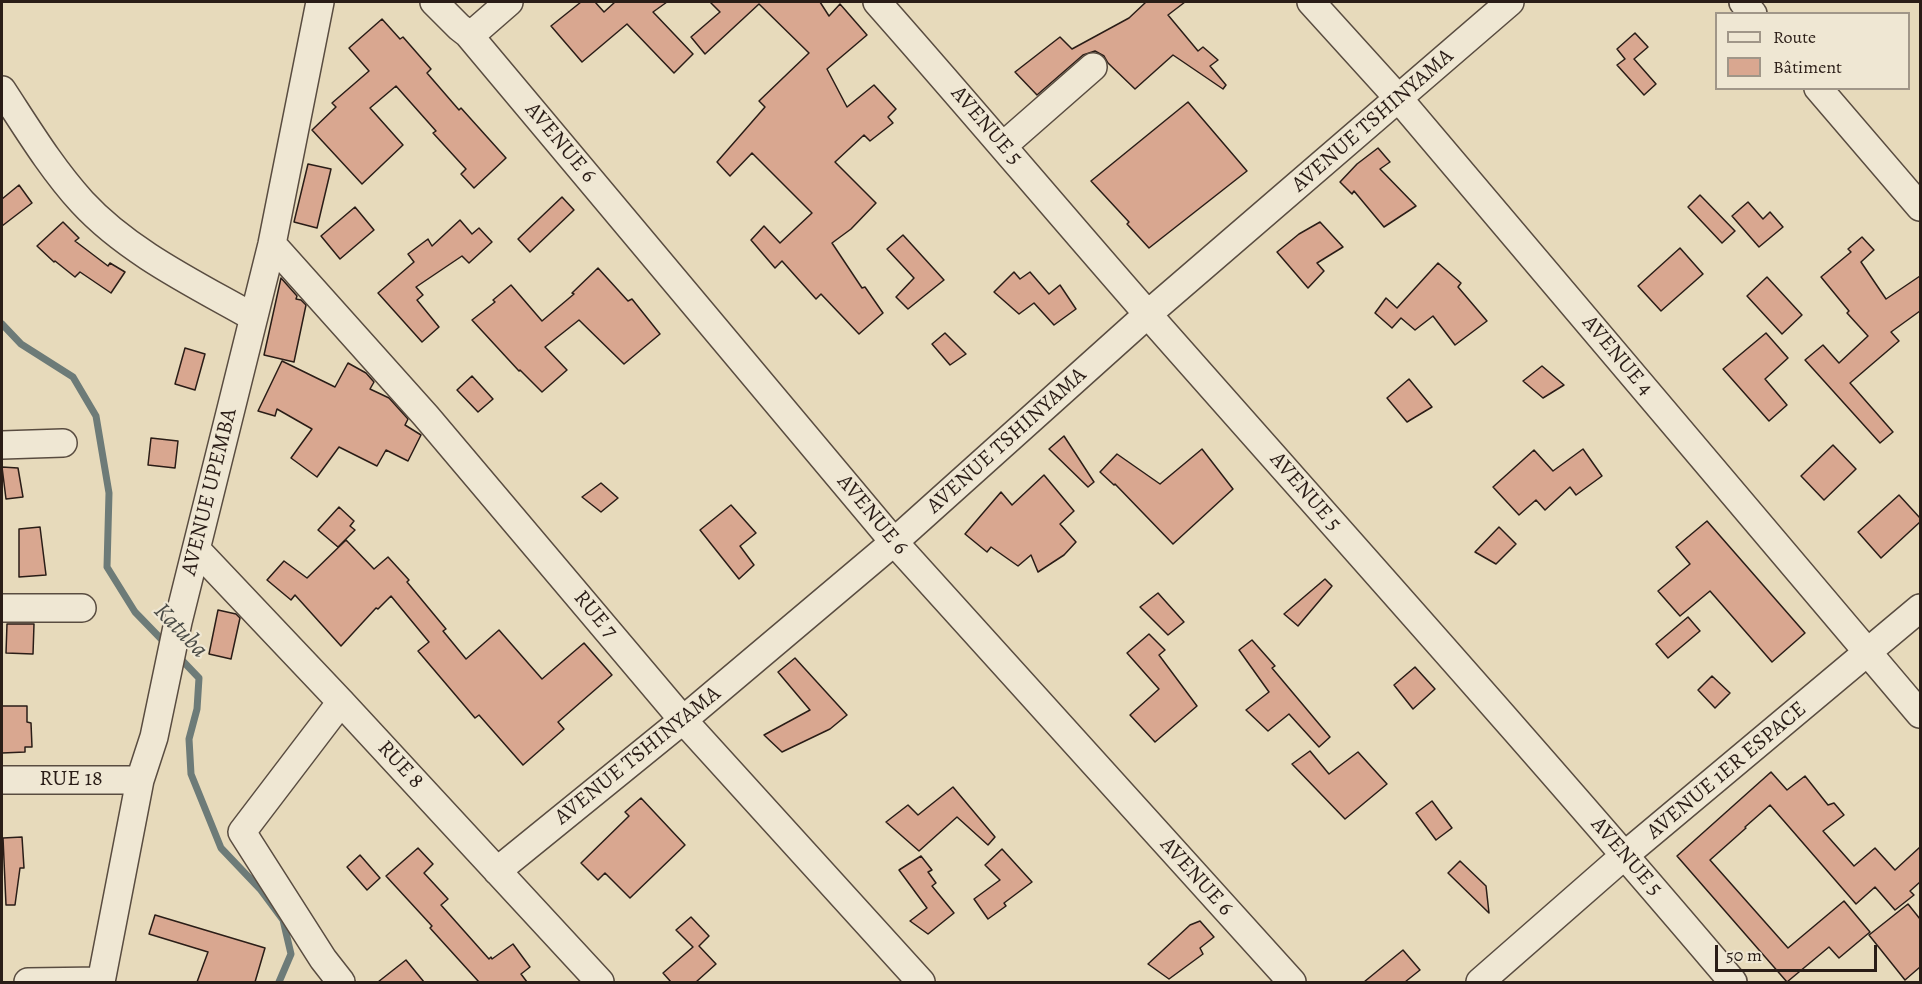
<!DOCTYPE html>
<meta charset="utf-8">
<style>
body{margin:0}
#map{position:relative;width:1922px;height:984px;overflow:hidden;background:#e7dabb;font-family:Alegreya,serif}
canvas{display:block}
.frame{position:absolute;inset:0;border:3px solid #2a1d17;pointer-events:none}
.legend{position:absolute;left:1715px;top:12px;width:195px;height:78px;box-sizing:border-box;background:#efe7d3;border:2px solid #a09688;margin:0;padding:8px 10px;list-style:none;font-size:18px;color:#2a1d17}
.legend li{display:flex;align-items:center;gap:12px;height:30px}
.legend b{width:30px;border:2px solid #a09688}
.scale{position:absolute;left:1715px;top:945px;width:162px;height:27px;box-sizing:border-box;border:3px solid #2a1d17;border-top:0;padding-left:8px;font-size:18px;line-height:21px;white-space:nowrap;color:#2a1d17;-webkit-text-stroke:4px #efe7d3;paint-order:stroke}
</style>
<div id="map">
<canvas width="1922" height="984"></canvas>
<div class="frame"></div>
<ul class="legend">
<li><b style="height:8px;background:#efe7d3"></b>Route</li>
<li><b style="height:16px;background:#d9a790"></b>Bâtiment</li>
</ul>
<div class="scale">50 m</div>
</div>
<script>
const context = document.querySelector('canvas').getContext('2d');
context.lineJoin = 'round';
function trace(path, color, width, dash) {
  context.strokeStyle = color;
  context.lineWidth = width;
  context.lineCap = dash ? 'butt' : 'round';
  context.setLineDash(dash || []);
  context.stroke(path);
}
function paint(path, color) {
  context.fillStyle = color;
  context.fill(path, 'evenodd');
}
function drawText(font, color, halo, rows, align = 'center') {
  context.font = font + ' Alegreya,serif';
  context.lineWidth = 4.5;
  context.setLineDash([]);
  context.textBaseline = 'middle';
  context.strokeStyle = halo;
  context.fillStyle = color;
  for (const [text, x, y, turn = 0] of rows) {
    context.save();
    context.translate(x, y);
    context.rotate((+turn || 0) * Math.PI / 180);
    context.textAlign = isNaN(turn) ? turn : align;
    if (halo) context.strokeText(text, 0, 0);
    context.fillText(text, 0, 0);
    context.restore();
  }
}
const stream = new Path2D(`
 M2 324 21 344 73 377 96 416 109 493 107 567 135 612 167 645
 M177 655 199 678 197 709 189 739 191 774 221 848 260 889 283 920 291 954 279 982`);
const building = new Path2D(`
 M581 2H595L604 12 615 2H667L653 12 693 54 674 73 627 24 582 62 551 26Z
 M710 2H820L829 16 840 4 867 35 827 69 847 107 874 85 896 109 888 117 893 123 870 141 864 135 835 162 876 203 851 229 832 243 862 288 865 287 883 313 859 334 821 294 816 299 782 261 775 268 751 240 764 226 780 243 812 213 752 153 730 176 717 162 765 107 759 101 809 53 759 4 705 54 691 37 720 12Z
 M1146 2H1185L1168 15 1198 51 1203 47 1218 60 1210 66 1226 85 1223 89 1173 55 1135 89 1108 63 1104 56 1095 51 1083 55 1037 95 1015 72 1060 37 1072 49 1129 18Z
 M382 19 400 39 403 37 431 69 427 73 459 110 461 108 506 158 474 188 461 174 466 169 433 133 436 131 396 86 370 108 403 145 362 184 312 130 336 107 332 103 369 71 349 48Z
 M1635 33 1648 47 1634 59 1656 84 1644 95 1617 65 1625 59 1617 49Z
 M1188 102 1247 171 1149 248 1127 224 1129 222 1091 181Z
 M1378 148 1390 162 1380 169 1416 206 1384 227 1354 191 1352 194 1340 182 1357 164Z
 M308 164 331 169 317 228 294 222Z
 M19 185 32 203 2 226V199Z
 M1700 195 1735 231 1722 243 1688 207Z
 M562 197 574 210 530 252 518 239Z
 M1748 202 1763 219 1770 212 1783 227 1759 247 1732 216Z
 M355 207 374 230 340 259 321 236Z
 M460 220 472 234 479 228 492 242 469 263 462 256 416 287 423 295 417 300 439 327 422 342 378 293 414 262 408 254 428 239 432 246Z
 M63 222 79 238 75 241 108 266 110 263 125 272 111 293 80 272 75 277 55 261 54 262 37 246Z
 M1320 222 1343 247 1317 263 1324 271 1308 288 1277 252 1299 234Z
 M903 235 944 280 908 309 896 297 914 278 887 249Z
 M1862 237 1874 250 1861 262 1886 299 1920 276V311L1891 332 1899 341 1850 383 1893 432 1880 443 1805 360 1823 345 1839 363 1868 336 1847 313 1849 311 1821 277 1851 252 1848 249Z
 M1680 248 1703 274 1661 311 1638 286Z
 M1438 263 1461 283 1458 287 1487 321 1455 345 1433 316 1415 330 1401 318 1392 328 1375 313 1386 298 1397 308Z
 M598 268 628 301 632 299 660 334 624 364 579 320 545 347 567 370 542 392 520 370 519 371 472 320 495 302 493 300 511 285 542 321 574 294 572 293Z
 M1014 272 1020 279 1030 272 1049 294 1060 285 1076 309 1054 325 1034 303 1019 314 994 292Z
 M1767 277 1802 315 1782 334 1747 296Z
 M281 278 297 296 296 299 301 300 306 305 294 362 264 355Z
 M945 333 966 354 950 365 932 344Z
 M1766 333 1788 358 1765 379 1787 405 1769 421 1723 369Z
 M185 348 205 354 195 390 175 384Z
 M282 361 335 387 348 363 366 373 374 382 370 389 389 398 408 419 405 425 421 435 408 461 386 450 377 466 339 447 317 477 291 458 312 429 277 409 275 416 258 411Z
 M1542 366 1564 385 1543 398 1523 381Z
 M472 376 493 399 478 412 457 390Z
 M1409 379 1432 407 1407 422 1387 398Z
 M1064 436 1094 482 1088 487 1049 449Z
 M151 438 178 441 175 468 148 465Z
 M1833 445 1856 469 1824 500 1801 476Z
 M1202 449 1233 489 1173 544 1115 484 1114 485 1100 472 1117 454 1160 484Z
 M1583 449 1602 476 1576 495 1570 487 1545 510 1536 500 1519 515 1493 487 1534 450 1553 471Z
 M2 467 18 468 23 497 6 499Z
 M1044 475 1074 511 1060 524 1076 542 1064 555 1038 572 1031 555 1018 566 991 547 987 552 965 534 1001 492 1012 505Z
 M601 483 618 498 601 512 582 497Z
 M1899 495 1920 518V522L1881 558 1858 532Z
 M731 505 756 533 740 546 754 565 739 579 700 530Z
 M339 507 354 521 350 526 355 530 338 547 318 530Z
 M1707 521 1805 633 1772 662 1710 591 1680 616 1658 591 1690 564 1676 547Z
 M40 527 46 575 19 577V529Z
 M1499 527 1516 544 1496 564 1475 552Z
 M346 540 374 569 388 557 409 580 407 582 446 629 443 631 466 659 499 630 542 679 584 643 612 675 558 722 564 729 523 765 479 715 475 718 418 651 429 642 391 596 378 609 376 608 341 646 295 595 291 600 267 580 284 561 307 578Z
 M1325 579 1332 586 1298 626 1284 614Z
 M1158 593 1184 622 1168 635 1140 607Z
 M218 610 236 614 240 618 231 659 209 654Z
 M1688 617 1700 631 1668 658 1656 644Z
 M7 624H34L33 654 6 653Z
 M1149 634 1165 650 1159 655 1197 706 1155 742 1130 715 1159 689 1127 653Z
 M1252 640 1275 666 1272 668 1330 737 1319 747 1289 714 1268 731 1246 710 1269 692 1239 650Z
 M795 658 847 715 830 729 782 752 764 735 810 710 778 672Z
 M1415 667 1435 689 1413 709 1394 685Z
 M1712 676 1730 693 1715 708 1698 690Z
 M2 706H27V722L31 723 32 747H25V752L2 753Z
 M1310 751 1329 774 1358 752 1387 784 1345 819 1292 764Z
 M1771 772 1787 790 1805 776 1828 805 1834 803 1844 815 1823 831 1854 866 1875 848 1895 870 1920 847V882L1910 891 1914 895 1895 910 1875 887 1856 904 1770 805 1745 827 1746 828 1710 860 1788 948 1844 901 1870 932 1839 958 1829 947 1787 982 1677 856Z
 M953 787 995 837 988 845 957 817 919 851 886 822 908 805 918 815Z
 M641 798 685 845 630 898 605 873 598 880 581 863 629 816 625 812Z
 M1432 801 1452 828 1436 840 1416 813Z
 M22 837 24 868H20L15 905H6L3 838Z
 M418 848 433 864 424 873 448 899 441 905 489 959 491 957 492 959 513 944 530 967 521 974 527 982H479L430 928 432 926 386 876Z
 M1002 849 1032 882 1004 903 1006 906 988 919 974 899 1000 880 985 865Z
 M360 855 380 878 367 890 347 867Z
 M921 856 932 870 928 872 936 883 932 886 954 913 928 934 910 921 927 908 899 870Z
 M1460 861 1486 886 1489 913 1448 873Z
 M1908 904 1920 919V967L1905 980 1869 935Z
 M155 915 265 948 255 982H197L208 952 149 934Z
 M691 917 709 936 699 946 716 964 696 982H671L663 973 693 947 676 930Z
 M1200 921 1214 937 1200 948 1203 954 1169 979 1148 964 1190 925Z
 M1403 950 1420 970 1405 982H1364Z
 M406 960 424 982H378Z`);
const minor = new Path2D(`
 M434 2 459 27 468 34 478 29 509 2
 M877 2C969 106 1059 213 1151 318 1346 539 1543 758 1733 982
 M1311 2 1399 99 1920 714
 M1743 2 1753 14
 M468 34 894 542 1292 982
 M1818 88 1920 207
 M2 90C27 128 51 168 82 202 128 252 195 284 253 317
 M1004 145 1093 67
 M272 244 426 416 683 720 921 982
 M2 445 63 443
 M197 550 341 702 600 982
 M2 608H82
 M2 780H140
 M497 871 683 720 894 542 1148 314 1510 2
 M28 982 101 981
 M101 982 140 780 154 737 178 622 272 244 320 2
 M341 982 323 959 242 832 341 702
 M1480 982 1625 855 1920 608`);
const streetNames = [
 ["AVENUE TSHINYAMA",1373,121,-41],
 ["AVENUE 5",986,126,49],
 ["AVENUE 6",560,143,50],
 ["AVENUE 4",1617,356,50],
 ["AVENUE TSHINYAMA",1007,441,-42],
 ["AVENUE UPEMBA",210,492,-76],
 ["AVENUE 5",1305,492,49],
 ["AVENUE 6",872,515,50],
 ["RUE 7",595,615,50],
 ["AVENUE TSHINYAMA",638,756,-39],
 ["RUE 8",400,765,47],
 ["AVENUE 1ER ESPACE",1727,771,-40],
 ["RUE 18",71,780],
 ["AVENUE 5",1626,857,49],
 ["AVENUE 6",1196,877,48]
];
const waterNames = [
 ["Katuba",180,631,46]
];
trace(stream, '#6d7b78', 7);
paint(building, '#d9a790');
trace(building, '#2a1d17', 1.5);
trace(minor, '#594c40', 30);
trace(minor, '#efe7d3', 27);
drawText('22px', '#2a1d17', '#efe7d3', streetNames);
drawText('italic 24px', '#4b4c47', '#efe7d3', waterNames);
</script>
